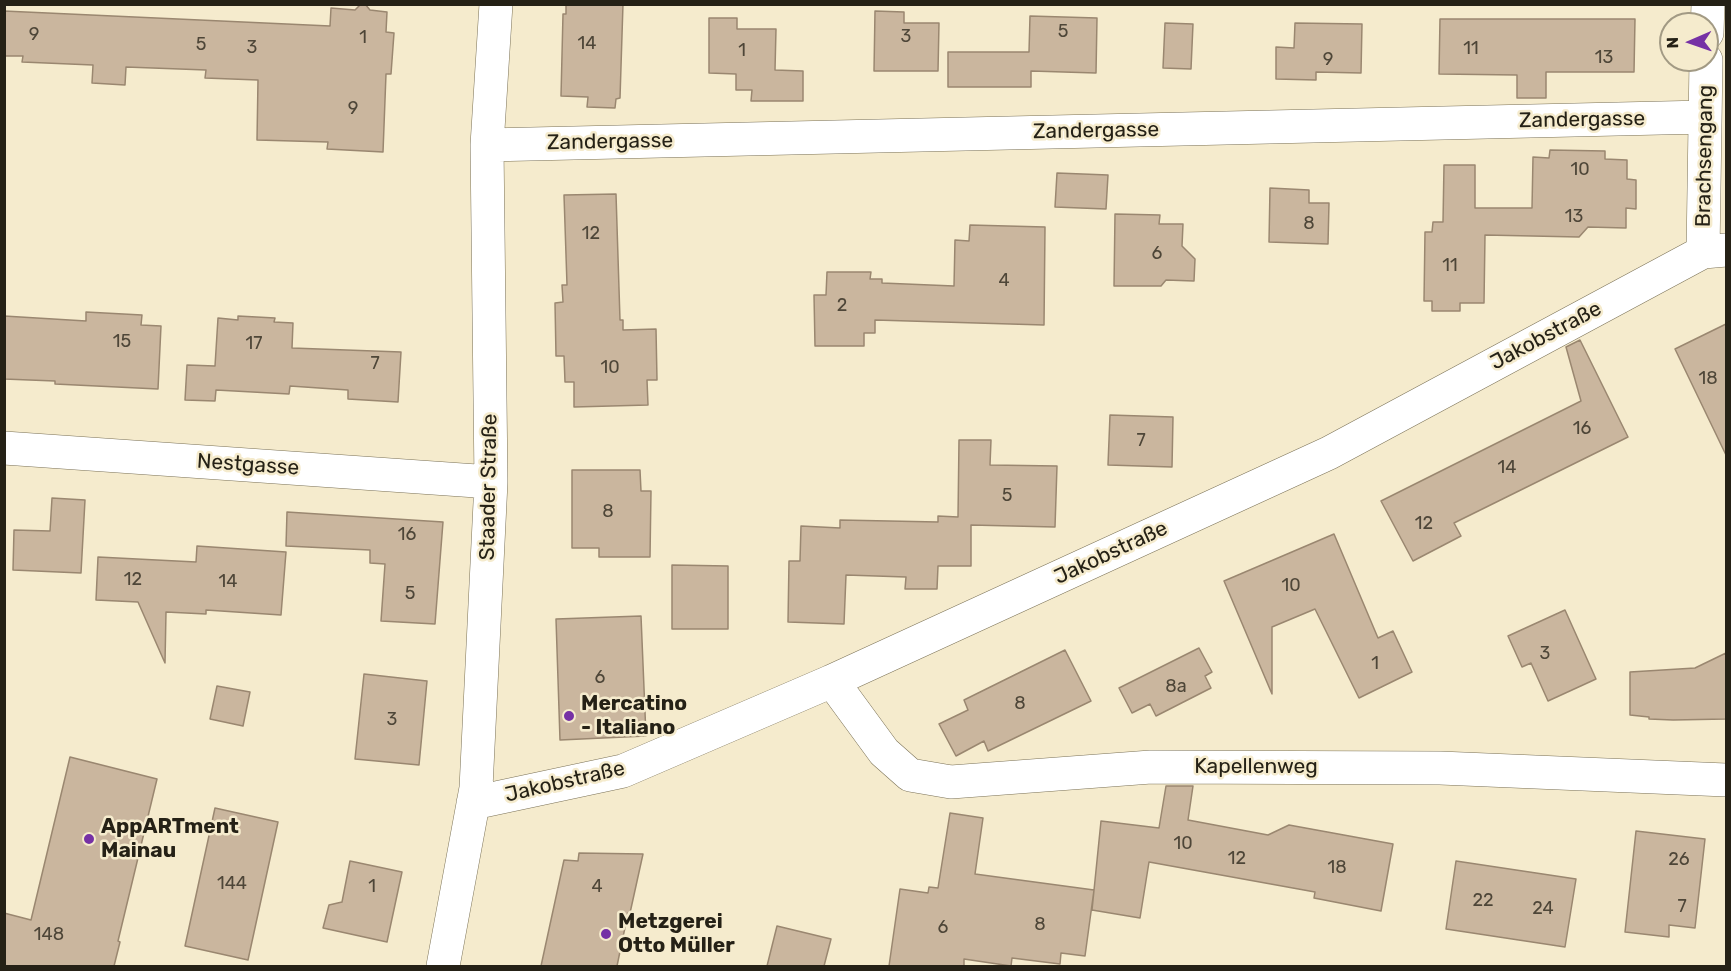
<!DOCTYPE html>
<meta charset="utf-8">
<style>
body{margin:0}
#map{position:relative;width:1731px;height:971px;overflow:hidden;background:#f5ebcd;font-family:Rubik,sans-serif}
canvas{display:block}
.frame{position:absolute;inset:0;border:6px solid #252116;pointer-events:none}
.north{position:absolute;left:1659px;top:12px;width:60px;height:60px;box-sizing:border-box;background:#f5ebcd;border:2px solid #a29a84;border-radius:50%;rotate:268deg;font-size:16px;font-weight:700;line-height:24px;text-align:center;color:#252116}
.north::after{content:'';display:block;margin:auto;width:21px;height:27px;background:#7631a5;clip-path:polygon(50% 0,100% 100%,50% 72%,0 100%)}
</style>
<div id="map">
<canvas width="1731" height="971"></canvas>
<div class="frame"></div>
<div class="north">N</div>
</div>
<script>
const context = document.querySelector('canvas').getContext('2d');
context.lineJoin = 'round';
function paint(path, color) {
  context.fillStyle = color;
  context.fill(path, 'evenodd');
}
function trace(path, color, width, dash) {
  context.strokeStyle = color;
  context.lineWidth = width;
  context.lineCap = dash ? 'butt' : 'round';
  context.setLineDash(dash || []);
  context.stroke(path);
}
function drawText(font, color, halo, rows, align = 'center') {
  context.font = font + ' Rubik,sans-serif';
  context.lineWidth = 5;
  context.setLineDash([]);
  context.textBaseline = 'middle';
  context.strokeStyle = halo;
  context.fillStyle = color;
  for (const [text, x, y, turn = 0] of rows) {
    context.save();
    context.translate(x, y);
    context.rotate((+turn || 0) * Math.PI / 180);
    context.textAlign = isNaN(turn) ? turn : align;
    if (halo) context.strokeText(text, 0, 0);
    context.fillText(text, 0, 0);
    context.restore();
  }
}
const building = new Path2D(`
 M361 4H365L370 10 387 12 386 32 394 33 391 74H386L383 152 327 149 328 142 257 140 258 80 205 78 206 70 126 67 125 85 92 83 93 65 22 62 23 56H4V11L330 26 331 8 355 10Z
 M566 4H623L620 98 616 99 615 108 587 107 588 97 561 96 563 14H566Z
 M875 11 904 12V23H939L938 71H874Z
 M1030 16 1097 18 1096 73 1031 71V87H948V52H1029Z
 M709 18H737V29H776L775 70 803 71V101H751L752 90H736V74L709 73Z
 M1440 19H1635L1634 72H1546V98H1517V75L1439 74Z
 M1165 23 1193 24 1191 69 1163 68Z
 M1295 23 1362 24 1361 73 1316 72V80L1276 79V47L1294 48Z
 M1550 150 1605 151V159L1627 160V179L1636 180V209L1626 208V228L1588 227 1579 237 1485 235 1484 303H1460V311H1432V301H1424L1425 232H1432L1433 222H1443L1444 165H1475V208H1532L1533 157 1549 158Z
 M1057 173 1108 175 1106 209 1055 207Z
 M1270 188 1309 190V203H1329L1328 244 1269 242Z
 M616 194 620 320H623V330L656 329 657 380H647L648 405 574 407V382H565L564 356H556L555 303 563 302 562 285H567L564 195Z
 M1115 214 1160 215 1159 224H1183L1182 246 1195 259 1194 281 1166 280 1161 286H1114Z
 M970 225 1045 227 1044 325 875 320V333H864V346H815L814 295H826L827 272H871L870 279H882V283L954 286 955 240 969 241Z
 M86 312 142 315 141 325 161 326 158 389 55 384V381L4 379V316L86 321Z
 M238 316 275 318 274 322 293 323 292 348 401 352 398 402 348 399V390L290 386 289 394 216 390 215 401 185 400 187 365 215 366 218 318 238 320Z
 M1726 324V455L1675 349Z
 M1580 340 1628 437 1454 523 1461 536 1413 561 1381 501 1581 401 1566 347Z
 M1110 415 1173 417 1172 467 1108 465Z
 M959 440H991L990 465 1057 466 1055 527 971 525V566H938L937 589H905L906 577 846 575 844 624 788 622 789 561H800L801 526 840 528V520L938 522V516L958 517Z
 M572 470H640L641 491H651L650 557H599V548H572Z
 M52 498 85 500 81 573 13 570 14 530 50 531Z
 M287 512 443 522 435 624 381 621 385 564 370 563V550L286 546Z
 M1334 534 1378 638 1393 631 1412 672 1359 698 1315 609 1272 627V694L1224 581Z
 M197 546 286 552 281 615 206 610V614L166 612 165 663 138 602 96 600 98 557 196 562Z
 M672 565 728 566V629H672Z
 M1565 610 1596 679 1548 701 1531 663 1522 667 1508 636Z
 M641 616 646 736 560 740 556 619Z
 M1199 648 1212 672 1205 676 1211 688 1156 716 1150 704 1132 713 1119 688Z
 M1065 650 1091 701 988 751 984 741 956 756 939 724 968 710 964 700Z
 M1726 653V719L1673 720 1649 719V717L1630 715V672L1695 668Z
 M364 674 427 681 419 765 355 759Z
 M217 686 250 692 243 726 210 719Z
 M70 757 157 779 118 941 120 942 114 966H4V913L31 920Z
 M1166 786H1193L1188 820 1268 835 1289 825 1393 844 1381 911 1314 898 1315 892 1149 862 1140 918 1092 910 1101 821 1159 828Z
 M215 808 278 822 248 960 185 946Z
 M950 813 983 818 975 874 1094 890 1085 956 1061 953 1060 964 1012 958 1011 966 964 959V966H889L900 889 928 893 929 887 938 888Z
 M1636 831 1705 839 1695 928 1669 925V937L1625 932Z
 M579 853 643 854 630 913H628L617 966H541L564 860 578 861Z
 M350 861 402 872 387 942 323 928 329 905 342 902Z
 M1456 861 1576 879 1565 947 1446 929Z
 M777 926 831 939 824 966H767Z`);
const minor = new Path2D(`
 M1707 33 1708 4
 M487 145 1705 117
 M1703 252 1706 60
 M4 448 491 482
 M832 681 884 752 910 775 951 782 1151 767 1440 768 1726 780
 M473 803 623 771 832 681 1329 453 1703 252 1726 250
 M443 966 476 788 491 482 487 145 496 4`);
const markers = [
 [569,716,6,"#7631a5"],
 [89,839,6,"#7631a5"],
 [606,934,6,"#7631a5"]
];
const numberNames = [
 ["5",1063,32],
 ["9",34,35],
 ["3",906,37],
 ["1",363,38],
 ["14",587,44],
 ["5",201,45],
 ["3",252,48],
 ["11",1471,49],
 ["1",742,51],
 ["13",1604,58],
 ["9",1328,60],
 ["9",353,109],
 ["10",1580,170],
 ["13",1574,217],
 ["8",1309,224],
 ["12",591,234],
 ["6",1157,254],
 ["11",1450,266],
 ["4",1004,281],
 ["2",842,306],
 ["15",122,342],
 ["17",254,344],
 ["7",375,364],
 ["10",610,368],
 ["18",1708,379],
 ["16",1582,429],
 ["7",1141,441],
 ["14",1507,468],
 ["5",1007,496],
 ["8",608,512],
 ["12",1424,524],
 ["16",407,535],
 ["12",133,580],
 ["14",228,582],
 ["10",1291,586],
 ["5",410,594],
 ["3",1545,654],
 ["1",1375,664],
 ["6",600,678],
 ["8a",1176,687],
 ["8",1020,704],
 ["3",392,720],
 ["10",1183,844],
 ["12",1237,859],
 ["26",1679,860],
 ["18",1337,868],
 ["144",232,884],
 ["1",372,887],
 ["4",597,887],
 ["22",1483,901],
 ["7",1682,907],
 ["24",1543,909],
 ["8",1040,925],
 ["6",943,928],
 ["148",49,935]
];
const streetNames = [
 ["Zandergasse",1582,120,-1],
 ["Zandergasse",1096,131,-1],
 ["Zandergasse",610,142,-1],
 ["Brachsengang",1705,156,-89],
 ["Jakobstraße",1546,336,-28],
 ["Nestgasse",248,465,4],
 ["Staader Straße",489,487,-89],
 ["Jakobstraße",1111,553,-25],
 ["Kapellenweg",1256,767],
 ["Jakobstraße",565,782,-13]
];
const poiNames = [
 ["Mercatino",581,704],
 ["- Italiano",581,728],
 ["AppARTment",101,827],
 ["Mainau",101,851],
 ["Metzgerei",618,922],
 ["Otto Müller",618,946]
];
paint(building, '#cab69e');
trace(building, '#9a8770', 1.5);
trace(minor, '#7b7257', 34);
trace(minor, '#fff', 33);
for (const [x, y, r, color] of markers) {
  const dot = new Path2D();
  dot.arc(x, y, r, 0, 2 * Math.PI);
  context.fillStyle = color;
  context.fill(dot);
  trace(dot, '#f5ebcd', 2);
}
drawText('18px', '#4e4638', null, numberNames);
drawText('21px', '#252116', '#f5ebcd', streetNames);
drawText('bold 21px', '#252116', '#f5ebcd', poiNames, 'left');
</script>
